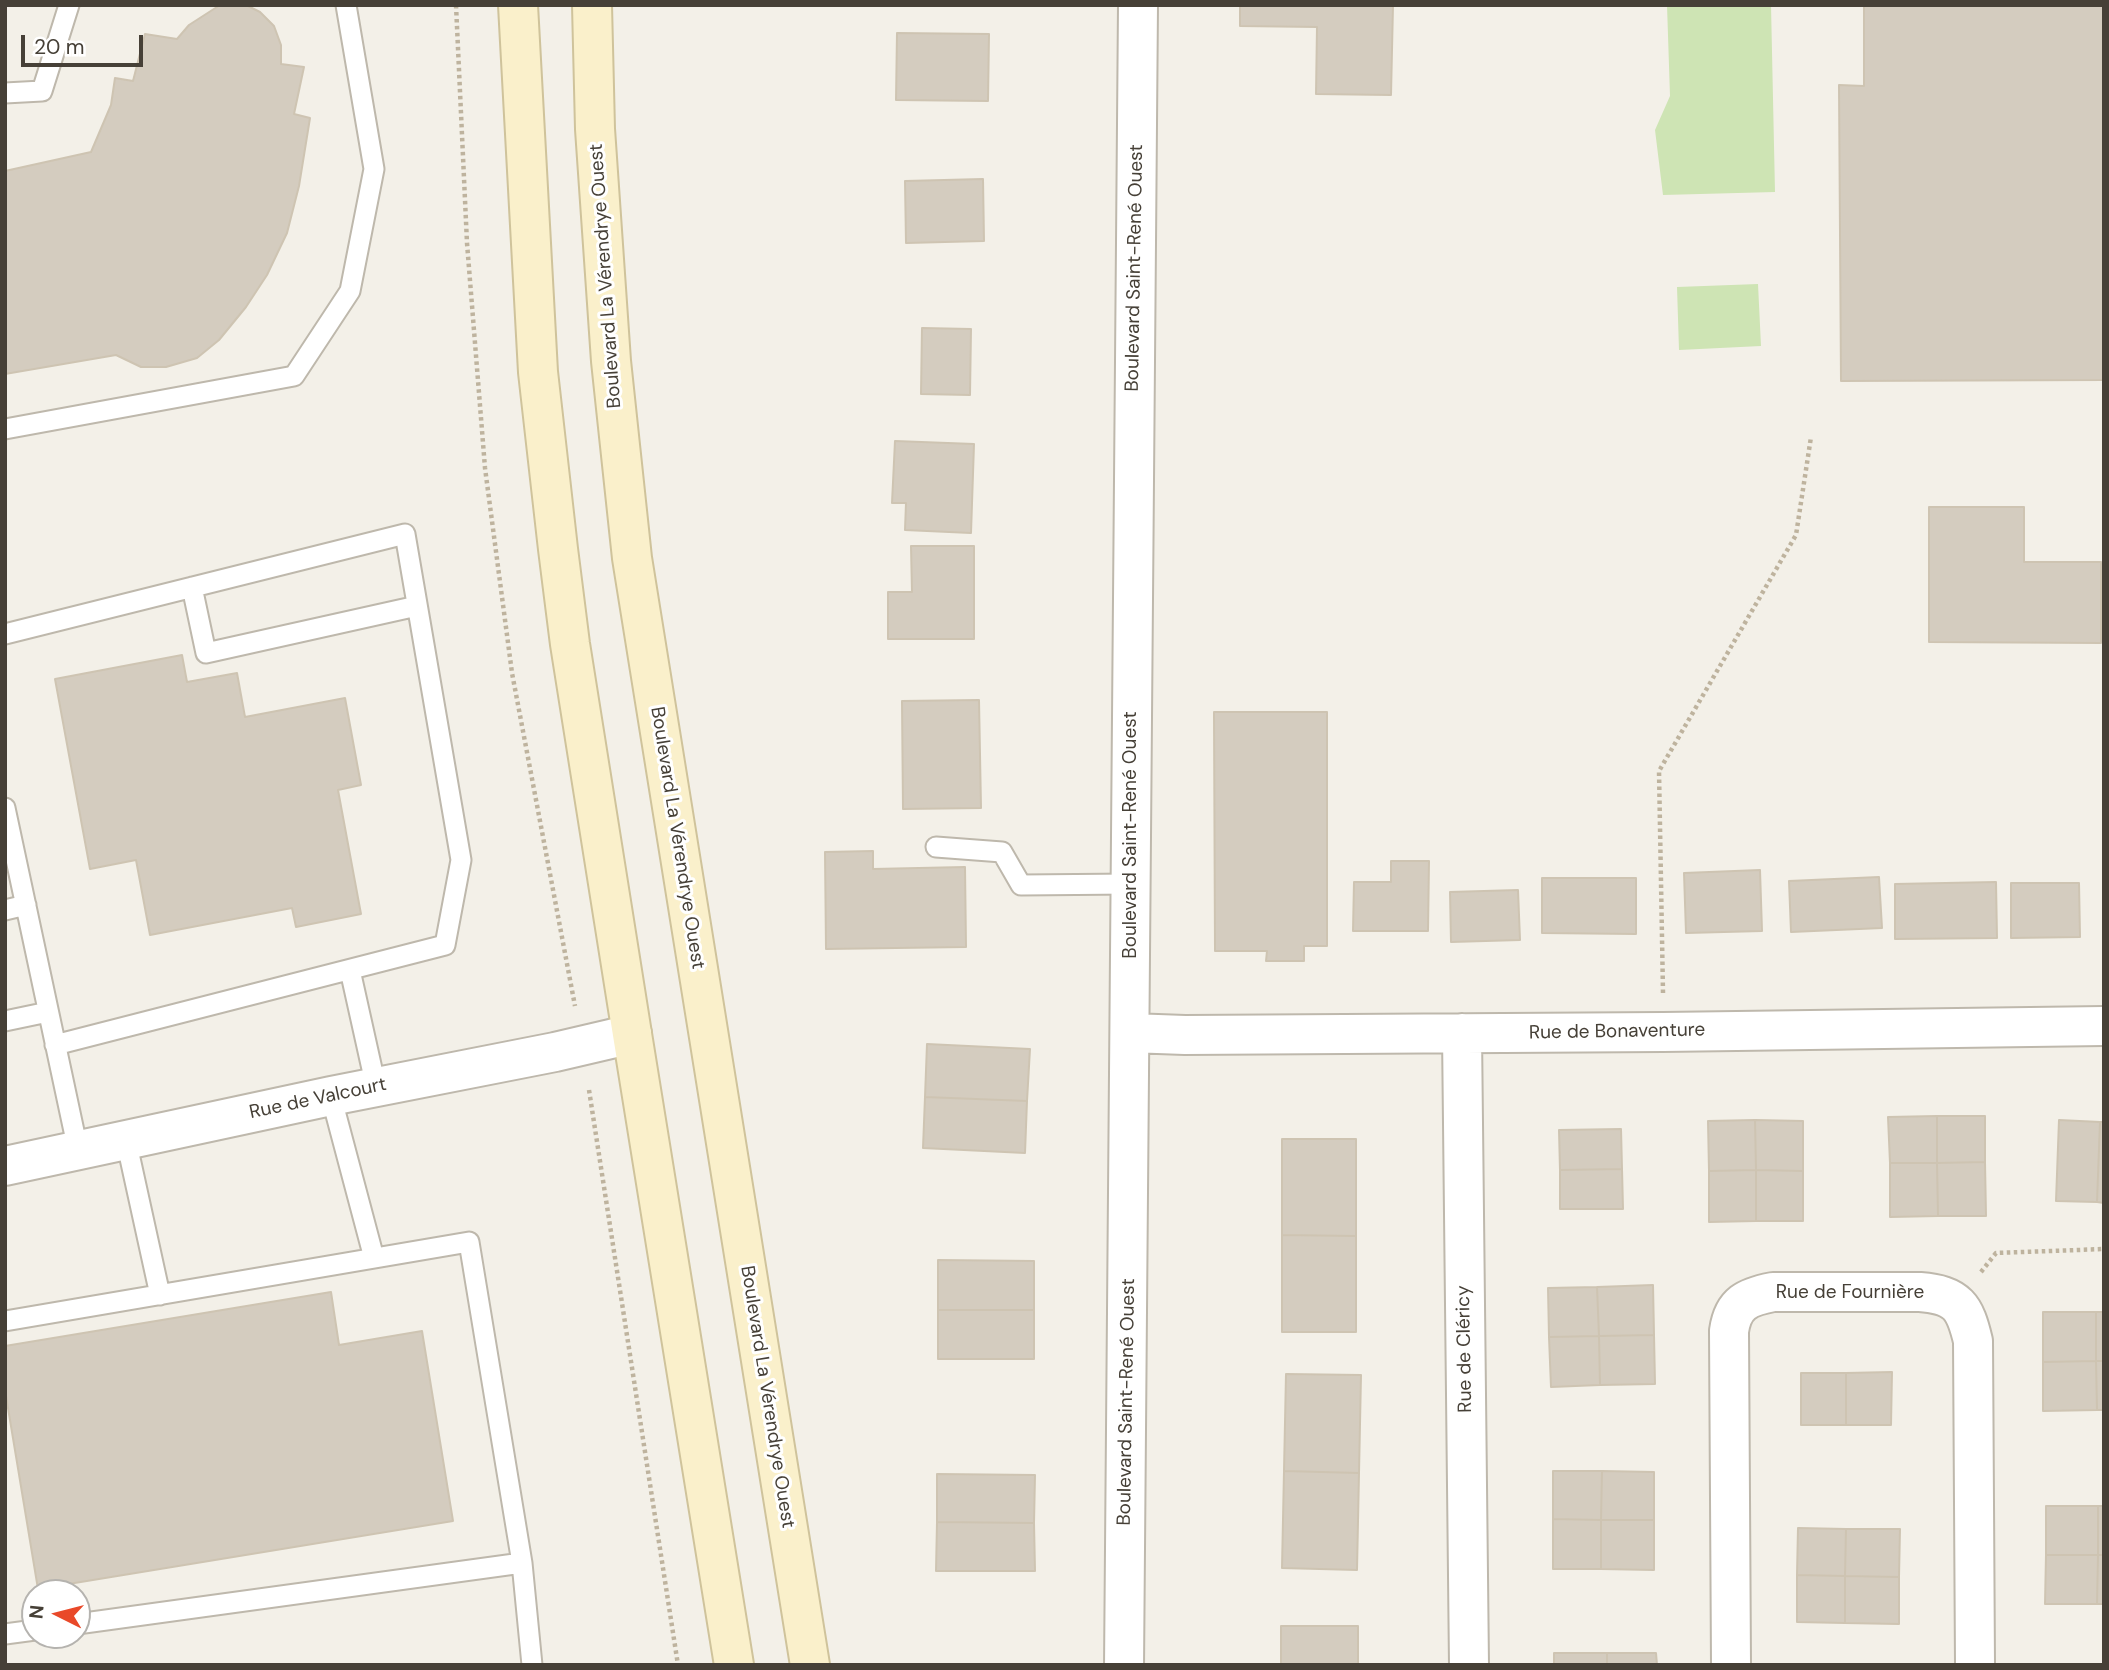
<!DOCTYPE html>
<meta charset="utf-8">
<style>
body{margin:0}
#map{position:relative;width:2109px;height:1670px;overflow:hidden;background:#f3f0e8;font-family:"DM Sans",sans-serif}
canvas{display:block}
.frame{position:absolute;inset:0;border:7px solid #464037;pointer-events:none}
.north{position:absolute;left:21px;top:1579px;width:70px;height:70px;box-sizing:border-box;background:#fff;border:2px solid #b5b3af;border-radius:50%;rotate:276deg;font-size:19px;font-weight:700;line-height:28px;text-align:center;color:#464037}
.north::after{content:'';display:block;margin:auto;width:24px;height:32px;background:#e94929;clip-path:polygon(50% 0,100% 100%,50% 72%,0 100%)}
.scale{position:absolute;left:21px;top:35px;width:122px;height:32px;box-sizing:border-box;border:4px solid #464037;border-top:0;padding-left:9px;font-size:21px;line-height:24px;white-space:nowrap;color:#464037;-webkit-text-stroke:5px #fff;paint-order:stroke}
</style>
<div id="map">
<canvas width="2109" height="1670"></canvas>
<div class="frame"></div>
<div class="north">N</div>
<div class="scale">20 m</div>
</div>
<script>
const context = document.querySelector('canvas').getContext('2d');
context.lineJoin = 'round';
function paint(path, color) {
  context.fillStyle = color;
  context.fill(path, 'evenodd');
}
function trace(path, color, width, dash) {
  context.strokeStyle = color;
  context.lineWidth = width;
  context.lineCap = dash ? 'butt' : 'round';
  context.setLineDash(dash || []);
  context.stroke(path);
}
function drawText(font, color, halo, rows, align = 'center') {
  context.font = font + ' "DM Sans",sans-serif';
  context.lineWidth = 6;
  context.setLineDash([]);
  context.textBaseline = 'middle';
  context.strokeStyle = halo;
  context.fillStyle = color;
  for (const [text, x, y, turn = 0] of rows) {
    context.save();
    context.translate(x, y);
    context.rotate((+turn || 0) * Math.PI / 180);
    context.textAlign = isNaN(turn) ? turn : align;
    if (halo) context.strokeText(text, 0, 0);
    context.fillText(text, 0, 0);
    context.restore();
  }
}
const green = new Path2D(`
 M1667 5H1771L1775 192 1663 195 1655 130 1670 96Z
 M1758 284 1761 346 1679 350 1677 287Z`);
const building = new Path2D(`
 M220 5H246L260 12 274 26 281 45V64L304 67 294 114 310 118 299 186 287 233 267 275 246 307 219 340 197 358 166 367H141L116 355 5 374V171L91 152 111 105 115 78 133 81 145 34 177 39 189 25Z
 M1240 5H1393L1391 95 1316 94 1317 27 1240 26Z
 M1864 5H2104V380L1841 381 1839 85 1864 86Z
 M897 33 989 34 988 101 896 100Z
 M983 179 984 241 906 243 905 181Z
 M922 328 971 329 970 395 921 394Z
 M895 441 974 444 971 533 905 530 906 503H892Z
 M1929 507H2024V562H2101V643L1929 642Z
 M911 546H974V639H888V592H912Z
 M182 655 187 682 237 673 245 717 345 698 361 785 338 790 361 914 296 927 292 908 150 935 136 860 90 869 55 679Z
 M979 700 981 808 903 809 902 701Z
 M1214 712H1327V946H1304V961H1266L1267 951H1215Z
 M873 851V869L965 867 966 947 826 949 825 852Z
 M1391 861H1429L1428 931H1353L1354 882H1391Z
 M1760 870 1762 931 1686 933 1684 873Z
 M1879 877 1882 928 1791 932 1789 881Z
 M1542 878H1636V934L1542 933Z
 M1996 882 1997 938 1895 939V884Z
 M2011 883H2079L2080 937 2011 938Z
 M1518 890 1520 940 1451 942 1450 892Z
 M927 1044 1030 1049 1027 1101 925 1097Z
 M925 1097 1027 1101 1025 1153 923 1148Z
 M1937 1116H1985V1162L1937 1163Z
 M1937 1116V1163H1890L1888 1117Z
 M1755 1120 1803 1121V1171L1756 1170Z
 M1755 1120 1756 1170 1709 1171 1708 1121Z
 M2059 1120 2100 1122 2097 1202 2056 1201Z
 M2100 1122H2104V1203L2097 1202Z
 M1621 1129 1622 1169 1560 1170 1559 1130Z
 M1282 1139H1356V1236L1282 1235Z
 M1985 1162 1986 1216H1938L1937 1163Z
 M1890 1163H1937L1938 1216 1890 1217Z
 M1622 1169 1623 1209H1560V1170Z
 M1756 1170 1803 1171V1221H1756Z
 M1756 1170V1221L1709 1222V1171Z
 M1282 1235 1356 1236V1332H1282Z
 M938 1260 1034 1261V1310H938Z
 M1653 1285 1654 1335 1599 1336 1597 1287Z
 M1597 1287 1599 1336 1549 1337 1548 1288Z
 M331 1292 339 1345 422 1331 453 1521 38 1589 5 1390V1346Z
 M938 1310H1034V1359H938Z
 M2043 1312H2096V1361L2043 1362Z
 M2096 1312H2104V1361H2096Z
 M1654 1335 1655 1384 1600 1385 1599 1336Z
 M1599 1336 1600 1385 1551 1387 1549 1337Z
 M2096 1361 2097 1410 2043 1411V1362Z
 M2096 1361H2104V1410H2097Z
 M1892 1372 1891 1425H1846V1373Z
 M1801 1373H1846V1425H1801Z
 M1286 1374 1361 1375 1359 1473 1284 1471Z
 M1284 1471 1359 1473 1357 1570 1282 1568Z
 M1553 1471H1602L1601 1520 1553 1519Z
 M1602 1471 1654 1472V1520H1601Z
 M937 1474 1035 1475 1034 1523 937 1522Z
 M2046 1506H2098V1555H2046Z
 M2098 1506H2104V1555H2098Z
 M1553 1519 1601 1520V1569H1553Z
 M1601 1520H1654V1570L1601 1569Z
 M937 1522 1034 1523 1035 1571H936Z
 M1798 1528 1846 1529 1845 1576 1797 1575Z
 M1846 1529H1900L1899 1577 1845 1576Z
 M2046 1555H2098L2097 1604H2045Z
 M2098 1555H2104V1604H2097Z
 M1797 1575 1845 1576V1623L1797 1622Z
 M1845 1576 1899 1577V1624L1845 1623Z
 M1281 1626H1358V1665H1281Z
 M1554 1653H1607V1665H1554Z
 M1607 1653H1656L1657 1665H1607Z`);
const path = new Path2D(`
 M456 5 467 243 485 468 512 673 575 1006
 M1663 993 1659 771 1796 535 1811 437
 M589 1090 678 1665
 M1981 1272 1996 1253 2104 1249`);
const service = new Path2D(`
 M5 93 42 91 69 5
 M5 429 294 376 350 291 374 169 346 5
 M192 587 206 653 417 606
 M5 634 405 534 461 860 445 945 55 1045
 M5 808 78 1150
 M936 847 1002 852 1021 885 1131 884
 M5 910 26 905
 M350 970 376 1087
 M5 1021 48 1012
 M331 1096 374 1258
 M126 1140 160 1295
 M5 1321 469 1242 522 1563
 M77 1624 522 1563 532 1665
 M5 1634 35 1630`);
const minor = new Path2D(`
 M1130 1033 1185 1035 1663 1032 2104 1026
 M1462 1033 1469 1665
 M5 1166 331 1096 555 1052 632 1034
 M1124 1665 1138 5
 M1731 1665 1729 1331C1733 1303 1747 1297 1773 1292H1920C1958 1295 1965 1307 1973 1341L1975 1665`);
const secondary = new Path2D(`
 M518 5 538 372 558 549 570 644 632 1034 734 1665
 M592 5 595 129 611 361 632 558 810 1665`);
const streetNames = [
 ["Boulevard Saint-René Ouest",1135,268,-89],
 ["Boulevard La Vérendrye Ouest",606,276,-94],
 ["Boulevard Saint-René Ouest",1131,835,-90],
 ["Boulevard La Vérendrye Ouest",677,838,81],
 ["Rue de Bonaventure",1617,1032,-1],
 ["Rue de Valcourt",318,1099,-12],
 ["Rue de Fournière",1850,1293],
 ["Rue de Cléricy",1465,1349,-91],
 ["Boulevard La Vérendrye Ouest",767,1397,81],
 ["Boulevard Saint-René Ouest",1127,1402,-89]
];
paint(green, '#cee4b4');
paint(building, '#d4ccbf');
trace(building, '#cec4b2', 2);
trace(service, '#beb8ac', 23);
trace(minor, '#beb8ac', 42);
trace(secondary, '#cfc39b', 42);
trace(path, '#beb39e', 4.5, [3.5, 3.5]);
trace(service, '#fff', 19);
trace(minor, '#fff', 38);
trace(secondary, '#faf0cb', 38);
drawText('19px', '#464037', '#fff', streetNames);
</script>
